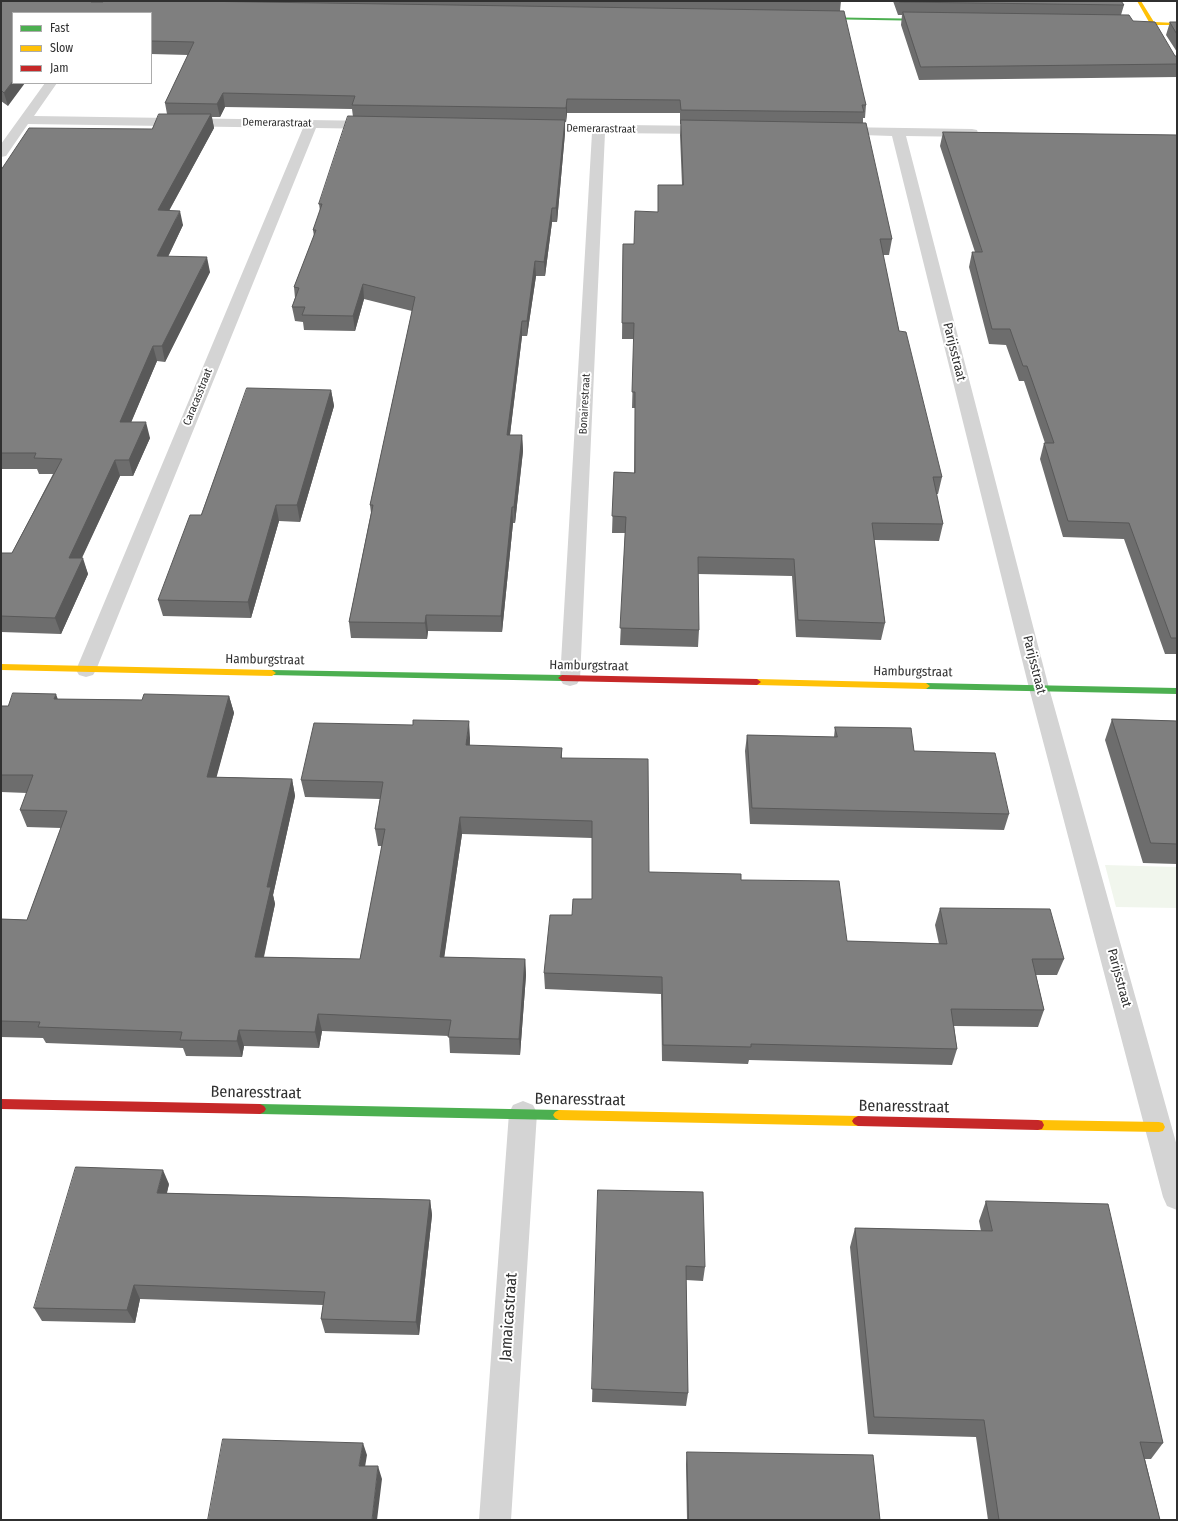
<!DOCTYPE html>
<style>
body{margin:0}
#map{position:relative;width:1178px;height:1521px;overflow:hidden;background:#fff;font-family:"Fira Sans Condensed",sans-serif}
canvas{display:block}
.frame{position:absolute;inset:0;border:2px solid #303030;pointer-events:none}
.legend{position:absolute;left:12px;top:12px;width:140px;height:72px;box-sizing:border-box;background:#fff;border:1px solid #acacac;margin:0;padding:5px 7px;list-style:none;font-size:12px;color:#303030}
.legend li{display:flex;align-items:center;gap:8px;height:20px}
.legend b{width:20px;border:1px solid #acacac}
</style>
<div id="map">
<canvas width="1178" height="1521"></canvas>
<div class="frame"></div>
<ul class="legend">
<li><b style="height:5px;background:#4caf50"></b>Fast</li>
<li><b style="height:5px;background:#ffc107"></b>Slow</li>
<li><b style="height:5px;background:#c62828"></b>Jam</li>
</ul>
</div>
<script>
const context = document.querySelector('canvas').getContext('2d');
context.lineJoin = 'round';
function paint(path, color) {
  context.fillStyle = color;
  context.fill(path, 'evenodd');
}
function trace(path, color, width, dash) {
  context.strokeStyle = color;
  context.lineWidth = width;
  context.lineCap = dash ? 'butt' : 'round';
  context.setLineDash(dash || []);
  context.stroke(path);
}
function drawText(font, color, halo, rows, align = 'center') {
  context.font = font + ' "Fira Sans Condensed",sans-serif';
  context.lineWidth = 4;
  context.setLineDash([]);
  context.textBaseline = 'middle';
  context.strokeStyle = halo;
  context.fillStyle = color;
  for (const [text, x, y, turn = 0] of rows) {
    context.save();
    context.translate(x, y);
    context.rotate((+turn || 0) * Math.PI / 180);
    context.textAlign = isNaN(turn) ? turn : align;
    if (halo) context.strokeText(text, 0, 0);
    context.fillText(text, 0, 0);
    context.restore();
  }
}
const green = new Path2D(`
 M1105 865 1177 867V908L1116 907Z`);
const street = new Path2D(`
 M45 83H57L34 116 376 121 381 122 382 125 381 128 376 129 316 128 96 670 93 675 86 677 79 675 76 670 303 128 28 124 6 156 1 157V144Z
 M536 124 710 126 715 127 716 130 715 133 710 134 605 133 580 679 577 684 570 686 563 684 560 679 592 133 531 131 530 128 531 125Z
 M838 127 972 129 977 130 978 133 977 136 972 137 906 136 1049 688 1177 1146V1210L1167 1206 1163 1197 1029 688 892 136 833 134 832 131 833 128Z
 M523 1101 533 1105 537 1113 511 1520H479L509 1113 513 1105Z`);
const fast = new Path2D(`
 M814 17 932 19 934 20 932 21 816 19Z
 M272 670 562 675 566 678 562 681 269 675 268 673Z
 M926 683 1177 688V694L926 689 922 686Z
 M260 1104 559 1110 563 1112 565 1115 563 1118 559 1120 260 1114 256 1112 254 1109 256 1106Z`);
const slow = new Path2D(`
 M1137 1H1141L1154 22 1177 23V25H1156L1177 61V66L1175 65 1151 25 1126 24 1124 23 1126 22H1149Z
 M1 664 272 670 276 673 272 676 1 670Z
 M757 679 926 683 930 686 926 689 757 685 753 682Z
 M559 1110 858 1116 862 1118 864 1121 862 1124 858 1126 559 1120 555 1118 553 1115 555 1112Z
 M1038 1120 1159 1122 1163 1123 1165 1127 1163 1131 1159 1132 1038 1130 1034 1129 1032 1125 1034 1121Z`);
const jam = new Path2D(`
 M562 675 757 679 761 682 757 685 562 681 558 678Z
 M1 1099 260 1104 264 1106 266 1109 264 1112 260 1114 1 1109Z
 M858 1116 1038 1120 1042 1121 1044 1125 1042 1129 1038 1130 858 1126 854 1124 852 1121 854 1118Z`);
const wall = new Path2D(`
 M1 1H102L101 2H103L104 1H841L840 11 866 105 865 118H863V123L892 239 889 255H883L899 331 942 477 938 494H936L943 524 939 541 874 540 885 623 881 640 796 637 792 576 698 574 699 630 698 647 620 645 625 533H612L614 472 634 473 635 408H632L634 339H622L623 244H634L658 212V185H682L680 135 681 124H680V113H567L566 122H565V133L557 222H552L545 276H536L527 336H522L510 435H522L523 451 515 523H513L502 632 428 631 427 639 351 638 349 622 371 513 370 505 412 311 364 299 355 331 304 330 303 322 295 321 292 307 295 298 294 287 314 236 313 230 320 211 319 204 353 117 352 109 225 107 220 117H212L214 128 169 211 183 225 168 257 210 272 165 362 157 361 131 422 150 438 133 476H120L82 558 88 574 61 634 1 632V553H12L53 474H39L37 469H1V170L152 129 167 114 165 103 188 55 151 54V13H13L8 106 1 101Z
 M893 1H1121L1124 5 1121 15 1133 21 1175 56H1177V77L919 80 901 25 902 15H898Z
 M1170 22H1177V52L1166 35Z
 M943 132 1177 135V654H1165L1124 539 1063 537 1040 459 1044 443H1045L1024 381H1019L1006 345 989 344 969 267 972 252H975L940 146Z
 M331 390 334 406 300 522 279 521 251 618 163 616 158 600 201 515Z
 M229 696 234 713 216 777 292 779 295 796 273 895 275 904 264 957 360 959 382 846H378L375 829 380 799 305 797 301 780 470 738V746L562 748V758L649 872 741 880 847 941 939 944 935 925 940 908 1064 959 1057 975H1036L1044 1010 1038 1027 954 1026 957 1049 952 1065 749 1060 748 1064 662 1061 661 994 545 989 544 973 572 915 592 899V838L462 834 444 957 525 959 526 975 520 1055 450 1053 449 1036 322 1031 319 1048 244 1046 242 1057 186 1056 183 1048 46 1043 43 1038 1 1037V919L27 920 61 828 27 827 20 810 27 793 1 792V706H8L58 699 142 700Z
 M1112 719 1177 721V864L1143 863 1105 740Z
 M835 727 914 751 1009 814 1004 830 750 824 745 751 747 735 834 737Z
 M169 1184 167 1193 430 1200 432 1215 419 1335 325 1333 321 1319 323 1305 140 1299 135 1323 42 1321 34 1308Z
 M598 1190 705 1267 703 1281 686 1280 688 1393 686 1406 592 1402Z
 M986 1201 1163 1443 1151 1459H1145L1160 1520H988L976 1437 868 1434 850 1247 855 1228 981 1231 979 1221Z
 M687 1452 880 1520H687L686 1464Z`);
const shadedWall = new Path2D(`
 M13 81V83H25L8 106 4 93Z
 M223 93 225 107 220 117 217 104Z
 M567 99V113L566 122V108Z
 M211 114 214 128 161 225 158 210Z
 M565 120V133L557 222 556 208Z
 M552 208V222L545 276 544 262Z
 M180 211 183 225 161 271 157 256Z
 M207 257 210 272 165 362 162 346Z
 M535 261 536 276 527 336V321Z
 M363 284 364 299 355 331 353 316Z
 M522 321V336L508 450 507 435Z
 M153 346 157 361 125 437 120 422Z
 M331 390 334 406 300 522 297 505Z
 M146 422 150 438 133 476 129 460Z
 M522 435 523 451 515 523 514 507Z
 M115 460 120 476 74 574 69 558Z
 M276 505 279 521 251 618 248 602Z
 M512 507 513 523 502 632 501 616Z
 M83 558 88 574 61 634 55 618Z
 M426 615 428 631 427 639 425 623Z
 M56 694 62 711 54 699Z
 M229 696 234 713 212 794 207 777Z
 M469 721 470 738 468 763 466 745Z
 M292 779 295 796 273 895 275 904 260 973 255 957 267 887Z
 M460 817 462 834 442 973 440 957Z
 M525 959 526 975 520 1055 519 1039Z
 M318 1014 322 1031 319 1048 315 1032Z
 M239 1030 244 1046 242 1057 237 1041Z
 M163 1170 169 1184 163 1207 157 1193Z
 M430 1200 432 1215 419 1335 416 1322Z
 M134 1285 140 1299 135 1323 127 1310Z
 M363 1443 367 1455 363 1479 359 1466Z
 M378 1466 382 1479 377 1520H372Z`);
const building = new Path2D(`
 M1 1H91V2H103L104 1H192L844 11 866 105H862L864 112 681 110 680 100 567 99 566 108 352 105 355 96 223 93 217 104 165 103 194 42 151 41V13H13V81L4 93 1 90Z
 M899 1H1121L1124 5 900 2Z
 M903 12 1129 15 1133 21 1155 22 1175 56H1177V64L921 67Z
 M1170 22H1177V34Z
 M159 114H211L158 210 180 211 157 256 207 257 162 346H153L120 422H146L129 460H115L69 558H83L55 618 1 616V553H12L62 459 34 458 36 453H1V170L29 128 152 129Z
 M348 116 565 120 556 208H552L544 262 535 261 527 321H522L507 435H522L514 507H512L501 616 426 615 425 623 349 622 373 505H370L415 297 363 284 353 316 302 315 305 307H292L299 288 294 287 316 230H313L322 204H319Z
 M681 120 866 123 892 239H880L899 331 906 332 942 477H933L943 524 872 523 885 623 798 620 794 559 698 557 699 630 620 628 626 517 612 516 614 472 635 473V392H632L634 323H622L623 244H634L635 211 658 212V185H683Z
 M943 132 1177 135V638H1171L1129 523 1068 521 1044 443H1054L1027 366H1023L1010 329H992L972 252H982Z
 M247 388 331 390 297 505H276L248 602 158 600 190 515H201Z
 M13 693 56 694 54 699 142 700 144 694 229 696 207 777 292 779 267 887H271L255 957 360 959 385 829H375L383 782 301 780 314 723 413 725V720L469 721 466 745 562 748 561 758 648 759 649 872 741 874V880L839 881 847 941 947 944 940 908 1050 909 1064 959H1032L1044 1010 951 1009 957 1049 751 1044V1047L663 1045 662 977 544 973 550 915H572L573 899H592V821L460 817 440 957 525 959 519 1039 448 1037 451 1020 318 1014 315 1032 239 1030 237 1041 180 1040 182 1032 38 1027 40 1022 1 1021V919L27 920 67 811 20 810 33 775H1V706H8Z
 M1112 719 1177 721V844L1151 843Z
 M835 727 911 728 914 751 995 753 1009 814 752 808 747 735 837 737Z
 M76 1167 163 1170 157 1193 430 1200 416 1322 321 1319 325 1292 134 1285 127 1310 34 1308Z
 M598 1190 703 1192 705 1267 686 1266 688 1393 592 1389Z
 M986 1201 1108 1204 1163 1443 1140 1442 1160 1520H999L984 1420 874 1417 855 1228 992 1231Z
 M223 1439 363 1443 359 1466H378L372 1520H208Z
 M687 1452 873 1455 880 1520H689Z`);
const farStreetnames = [
 ["Demerarastraat",277,123,1],
 ["Demerarastraat",601,129,1],
 ["Caracasstraat",198,397,-68],
 ["Bonairestraat",585,404,-87]
];
const streetNames = [
 ["Parijsstraat",954,352,76],
 ["Hamburgstraat",265,660,1],
 ["Parijsstraat",1034,665,76],
 ["Hamburgstraat",589,666,1],
 ["Hamburgstraat",913,672,1],
 ["Parijsstraat",1119,978,75]
];
const nearStreetnames = [
 ["Benaresstraat",256,1093,1],
 ["Benaresstraat",580,1100,1],
 ["Benaresstraat",904,1107,1],
 ["Jamaicastraat",509,1317,-86]
];
paint(green, '#f1f6ed');
paint(street, '#d4d4d4');
paint(fast, '#4caf50');
paint(slow, '#ffc107');
paint(jam, '#c62828');
paint(wall, '#6d6d6d');
paint(shadedWall, '#595959');
paint(building, '#7f7f7f');
trace(building, '#595959', 1);
drawText('11px', '#303030', '#fff', farStreetnames);
drawText('13px', '#303030', '#fff', streetNames);
drawText('16px', '#303030', '#fff', nearStreetnames);
</script>
